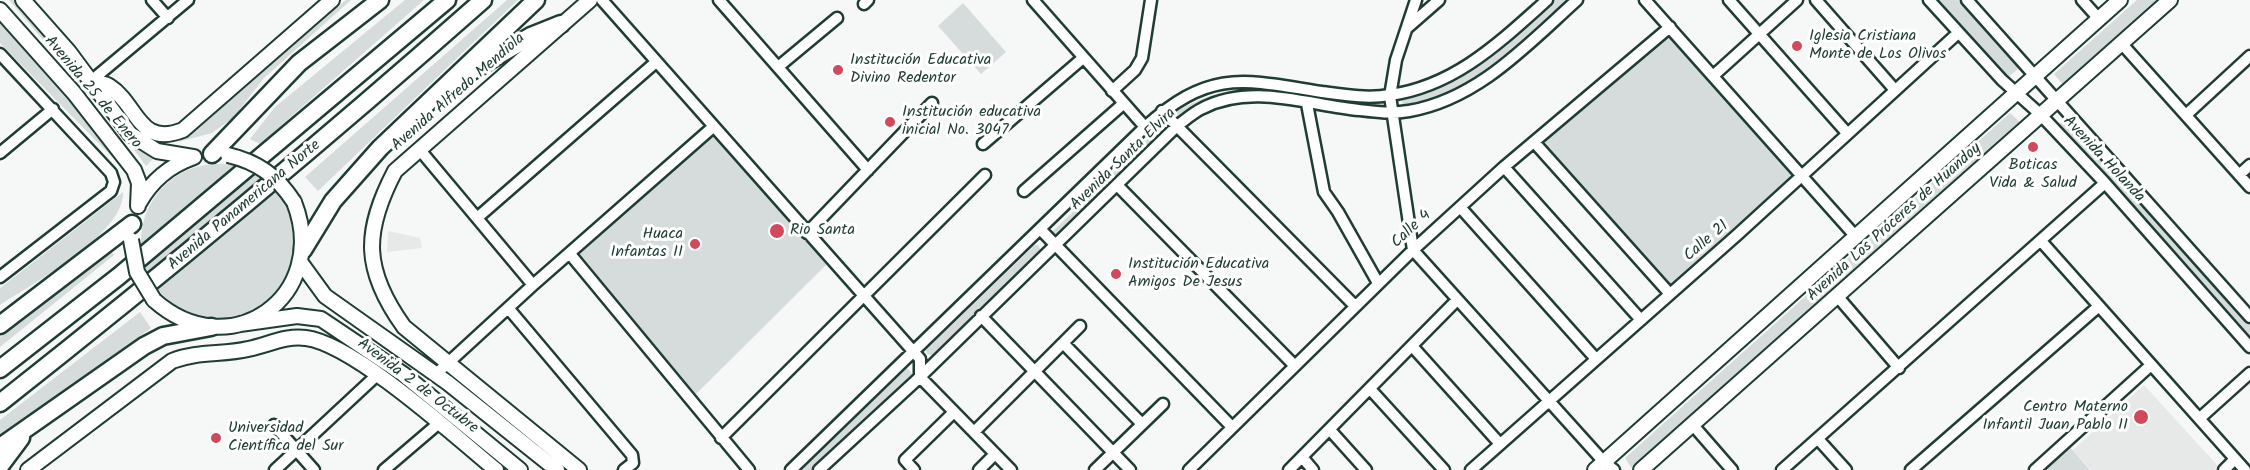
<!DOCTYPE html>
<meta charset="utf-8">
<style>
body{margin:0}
canvas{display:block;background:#f6f7f7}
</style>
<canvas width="2250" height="470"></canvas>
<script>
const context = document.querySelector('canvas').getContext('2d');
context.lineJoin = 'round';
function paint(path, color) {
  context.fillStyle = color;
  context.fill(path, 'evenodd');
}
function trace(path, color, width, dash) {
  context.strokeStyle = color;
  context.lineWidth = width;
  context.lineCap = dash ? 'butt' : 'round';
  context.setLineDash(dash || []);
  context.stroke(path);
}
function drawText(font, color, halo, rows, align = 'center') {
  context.font = font + ' Kalam,sans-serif';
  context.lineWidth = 6;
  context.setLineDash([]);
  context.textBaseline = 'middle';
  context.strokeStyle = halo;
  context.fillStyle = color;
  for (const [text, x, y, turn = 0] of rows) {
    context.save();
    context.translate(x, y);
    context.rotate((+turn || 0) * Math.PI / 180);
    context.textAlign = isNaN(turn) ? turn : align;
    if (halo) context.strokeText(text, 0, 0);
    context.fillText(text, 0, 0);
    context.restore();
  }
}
const built = new Path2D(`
 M388 231 420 238 422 248 387 252Z
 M2144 385 2218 466 2214 470H2091L2073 450Z`);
const green = new Path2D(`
 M9 0H21L156 156 146 166 115 124Z
 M346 0H351L264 78 233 118 212 133 178 142 208 120 270 60Z
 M405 0H424L260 144 250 139 275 107Z
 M507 0H518L318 191 305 177Z
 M1556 0H1571C1520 45 1475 93 1405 106L1402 103V100C1466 88 1510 41 1556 0Z
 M1935 0H1958L2019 68 2006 79Z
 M2137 0H2162L2065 87 2054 74Z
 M963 3 1006 52 981 74 938 26Z
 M0 14 32 50 109 148 113 158 0 43Z
 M1666 33 1797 176 1670 289 1539 145Z
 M1243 88C1289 89 1336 108 1382 103L1384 108 1253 92 1180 120 1175 117 1177 111C1199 99 1218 92 1243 88Z
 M2010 113 2023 125 1638 470H1633L1625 458Z
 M2066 118 2250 326V343L2057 126Z
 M1157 130 1162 134 1056 238 1050 234Z
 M712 135 827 264 694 396 578 254Z
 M141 241a77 77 0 1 1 154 0a77 77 0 1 1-154 0Z
 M123 192C125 234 32 284 0 305V288Z
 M1035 245H1038L1042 252 935 356 927 354 926 350Z
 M110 250 114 255 0 347V337Z
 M140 312 151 328 0 436V420Z
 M907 368 914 376 815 470H800Z
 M2070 447 2090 470H2044Z`);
const minor = new Path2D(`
 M152 0 168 18
 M602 0 920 359V377L1011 470
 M719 0 868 170
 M1033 0 1145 127
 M1416 0 1396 60 1390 96 1413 250 1604 462 1614 470
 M1645 0 1857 238
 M1729 0 1847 133
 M1816 0 1895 90
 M1929 0 2002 80 2040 114 2105 183 2250 347
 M1967 0 2250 317
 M2082 0 2099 19
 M864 4 868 0
 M1407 28 1439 0
 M2122 44 2250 187
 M0 54 111 173 114 182 111 191 0 277
 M778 67 837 18
 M1713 76 1797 0
 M91 81 188 0
 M1112 91 1135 70 1142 58 1151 0
 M1307 104 1324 192 1338 212 1378 283
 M1162 111 1354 305
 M2186 115 2250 56
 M1534 142 1670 294
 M983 144 1083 58
 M420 150 533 285
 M0 153 53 109
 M1504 167 1641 320
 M2239 175 2250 165
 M1118 186 1294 365
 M1024 191 1123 104
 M1460 207 1596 359
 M477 218 656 62
 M1041 230 1232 427
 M807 233 932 103
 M2041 241 2245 470
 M570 254 749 470
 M1838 297 1899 368
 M509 309 632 455 633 463 624 470
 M981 316 1130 470
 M1063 343 1142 424
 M1412 346 1500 444
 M436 374 533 285 713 127
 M1371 390 1444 470
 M2200 418 2250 373
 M1692 424 1732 470
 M274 425 314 470
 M1330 430 1366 470
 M974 432 1080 326
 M721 438 985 175
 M1818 439 1846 470
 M1302 457 1313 470
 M275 470 377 375
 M384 470 439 423
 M791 470 1145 127C1210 69 1242 79 1322 92 1344 95 1368 99 1390 95 1455 86 1500 42 1547 0
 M819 470 920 377 1177 126C1185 120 1194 112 1203 108 1252 83 1308 105 1359 110 1376 112 1392 114 1409 111 1478 99 1527 45 1577 0
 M914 470 905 460 954 412
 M979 470 995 454
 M1095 470 1163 404
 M1189 470 1413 250 1504 167 1670 27
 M1289 470 1457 300
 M1471 470 1737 235 1958 33
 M1782 470 2105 183
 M1911 470 2099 306
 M2035 470 2151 365
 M2224 470 2235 459`);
const major = new Path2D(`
 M23 0 69 52 130 134 157 151 193 157
 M0 10 74 93 134 170 139 183 138 206
 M91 81C97 83 105 83 109 86 138 104 138 148 183 130L332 0
 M139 203C152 180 169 166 194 157
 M301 263 325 296 448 383 557 470
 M154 300C230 368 331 296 294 202
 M240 324 297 316 321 319 403 374 520 470
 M28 470 172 361C197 351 223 355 248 349 268 345 286 335 306 338 354 344 456 437 496 470
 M579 470 404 327C363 270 363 232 395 171L590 0
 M1595 470 2120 0
 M1641 470 2170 0`);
const highway = new Path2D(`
 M465 75 531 36 561 24
 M212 154 299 63 380 0
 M303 250 333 201 380 148 536 0
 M0 325 132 224
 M0 369 119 276 447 0
 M0 403C165 273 326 139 483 0
 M0 447 144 346 163 336 211 327
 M0 466 21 438`);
const majorBridge = new Path2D(`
 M228 155C258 162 277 176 294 202
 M131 240 137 272 154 300`);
const markers = [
 [1797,46,6,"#d1495b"],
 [838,70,6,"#d1495b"],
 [890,122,6,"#d1495b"],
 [2033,147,6,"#d1495b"],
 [777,231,8,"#d1495b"],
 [695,244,6,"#d1495b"],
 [1116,274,6,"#d1495b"],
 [2141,417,8,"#d1495b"],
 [216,438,6,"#d1495b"]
];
const poiNames = [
 ["Iglesia Cristiana",1809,37],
 ["Monte de Los Olivos",1809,55],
 ["Institución Educativa",850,61],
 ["Divino Redentor",850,79],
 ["Institución educativa",902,113],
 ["inicial No. 3047",902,131],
 ["Boticas",2033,166,"center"],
 ["Vida & Salud",2033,184,"center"],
 ["Rio Santa",790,231],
 ["Huaca",683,235,"right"],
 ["Infantas II",683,253,"right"],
 ["Institución Educativa",1128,265],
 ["Amigos De Jesus",1128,283],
 ["Centro Materno",2128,408,"right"],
 ["Infantil Juan Pablo II",2128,426,"right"],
 ["Universidad",228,429],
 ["Científica del Sur",228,447]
];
const streetNames = [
 ["Avenida 25 de Enero",92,93,50],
 ["Avenida Alfredo Mendiola",459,93,-41],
 ["Avenida Santa Elvira",1124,160,-44],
 ["Avenida Holanda",2103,160,47],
 ["Avenida Panamericana Norte",245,206,-40],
 ["Avenida Los Próceres de Huandoy",1895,223,-42],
 ["Calle 4",1412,230,-43],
 ["Calle 21",1707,242,-41],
 ["Avenida 2 de Octubre",417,387,37]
];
paint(built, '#e6e9e8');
paint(green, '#d6dcdb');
trace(minor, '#1f3d34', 15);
trace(major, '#1f3d34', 18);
trace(highway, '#1f3d34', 21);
trace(minor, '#fff', 10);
trace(major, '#fff', 14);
trace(highway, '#fff', 16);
trace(majorBridge, '#1f3d34', 18, []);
trace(majorBridge, '#fff', 14);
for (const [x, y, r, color] of markers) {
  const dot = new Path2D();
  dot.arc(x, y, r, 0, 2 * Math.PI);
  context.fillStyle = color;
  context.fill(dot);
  trace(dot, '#fff', 2);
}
drawText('16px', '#1f3d34', '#fff', poiNames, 'left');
drawText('16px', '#1f3d34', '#fff', streetNames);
</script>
